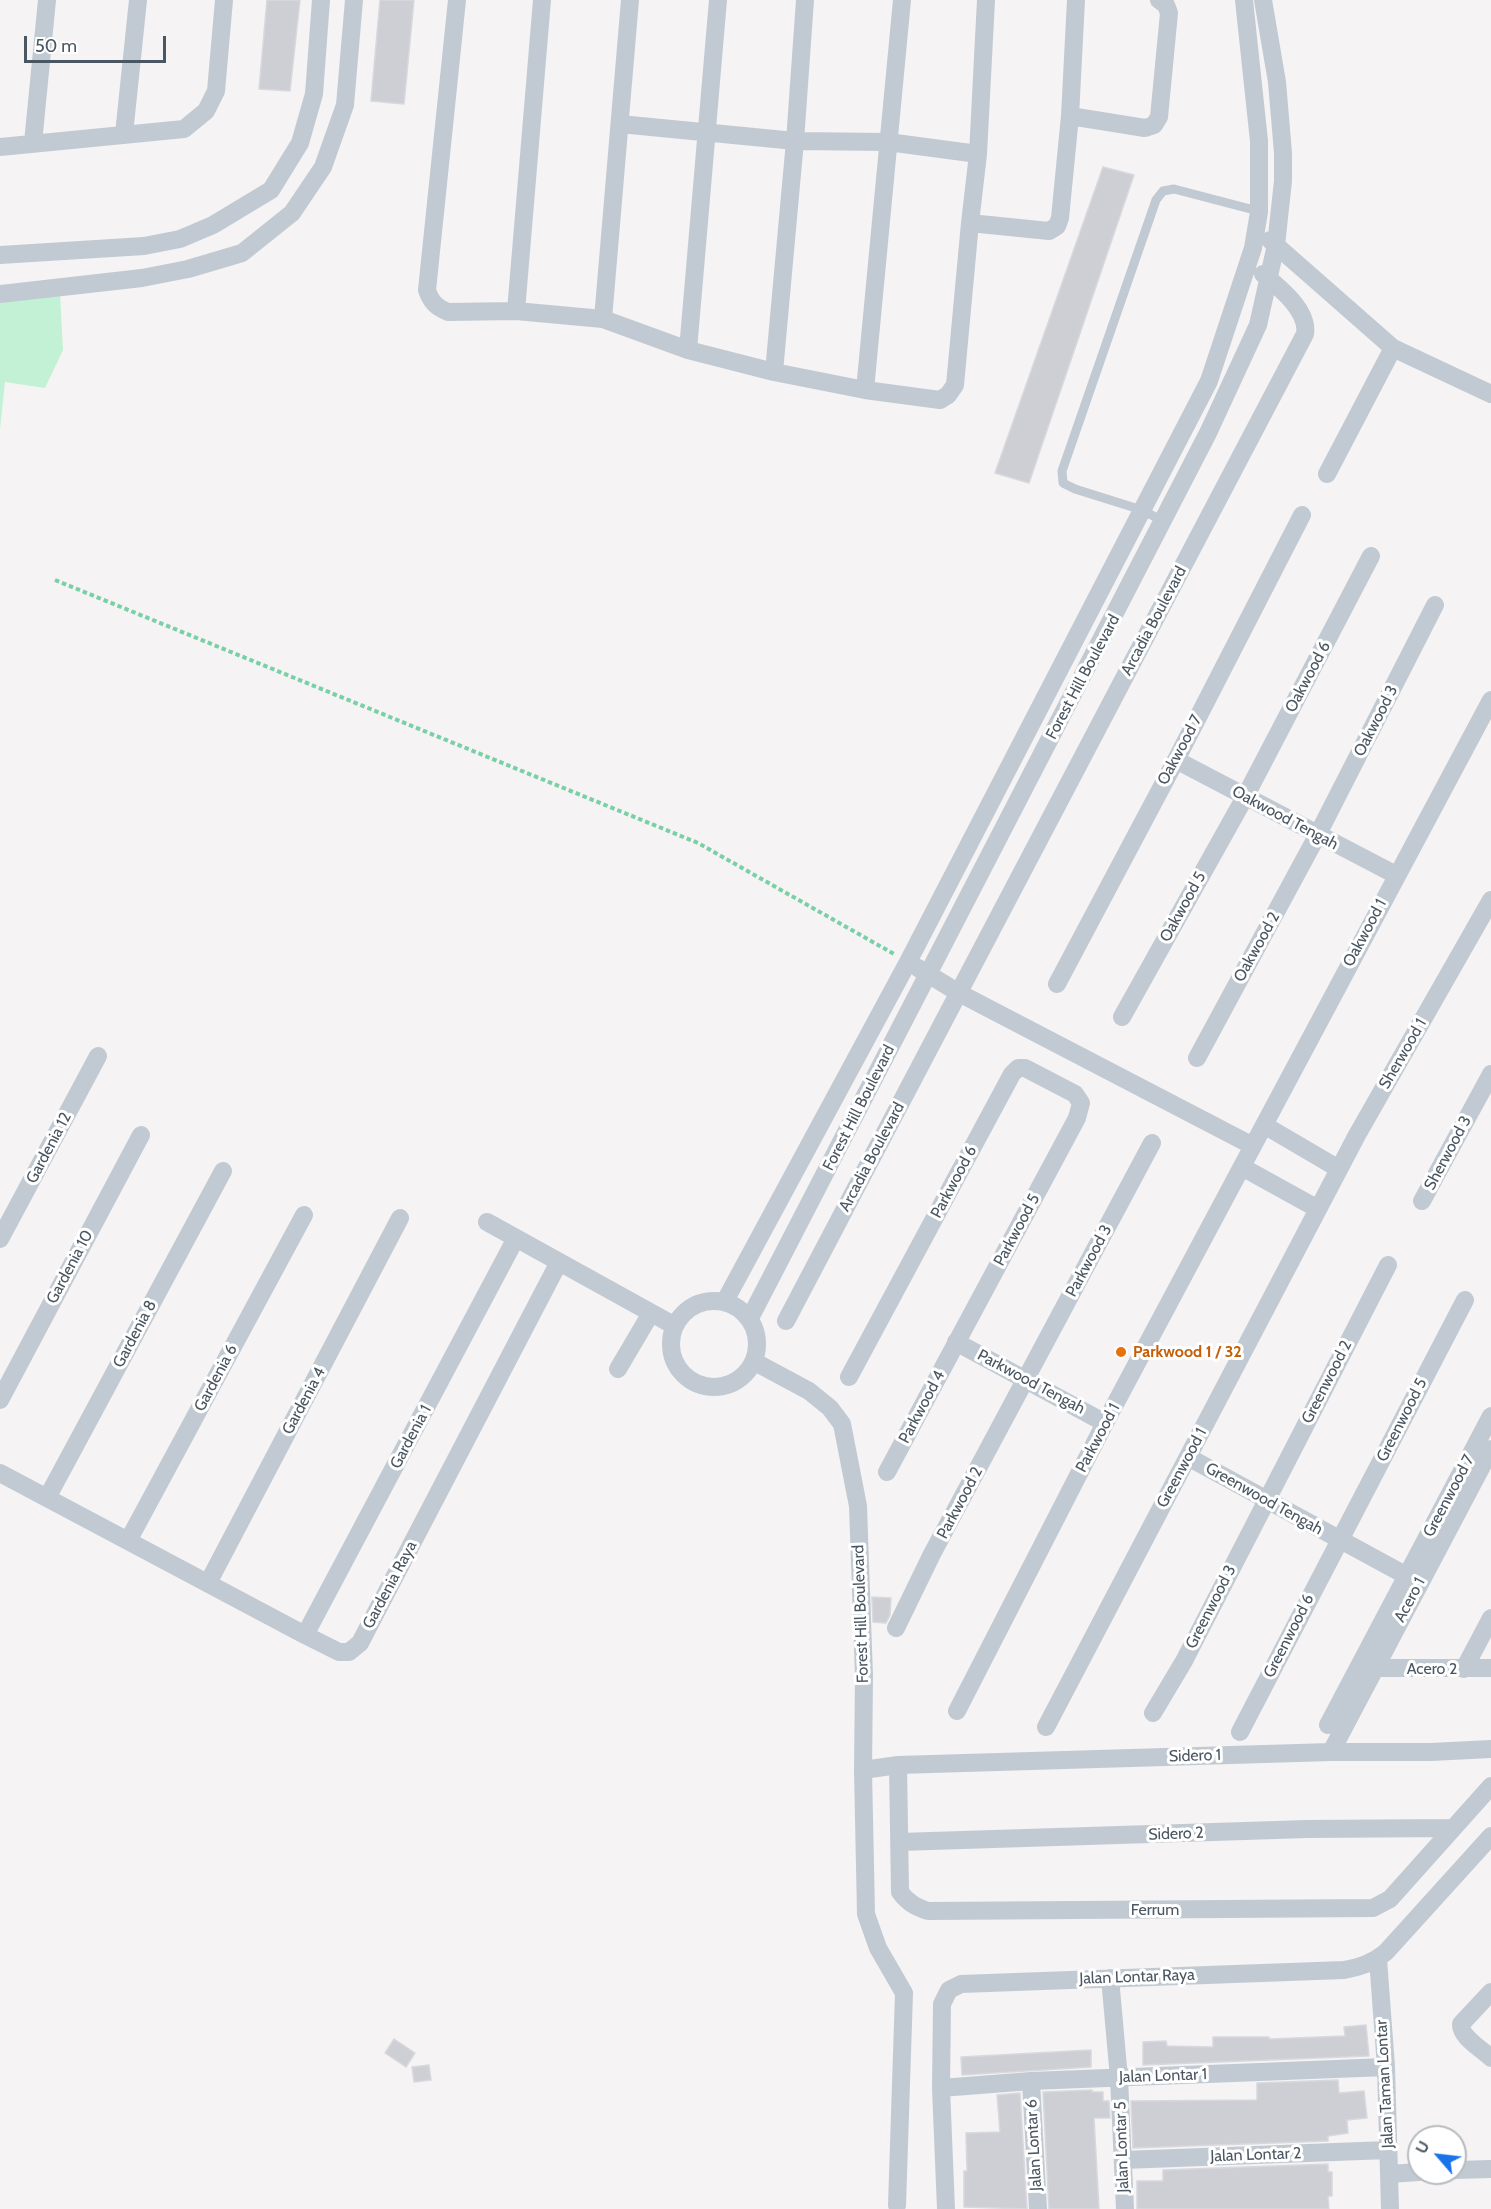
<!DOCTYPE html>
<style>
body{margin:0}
#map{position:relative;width:1491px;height:2209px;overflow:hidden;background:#f5f3f3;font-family:Cabin,sans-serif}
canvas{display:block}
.north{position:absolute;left:1407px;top:2125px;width:60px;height:60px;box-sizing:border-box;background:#fff;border:2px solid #b7bbc0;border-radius:50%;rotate:298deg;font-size:16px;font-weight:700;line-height:24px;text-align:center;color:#4a5661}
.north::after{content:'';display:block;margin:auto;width:21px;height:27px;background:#1a73e8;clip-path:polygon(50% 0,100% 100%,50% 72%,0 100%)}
.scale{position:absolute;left:24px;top:36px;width:142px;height:27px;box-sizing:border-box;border:3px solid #4a5661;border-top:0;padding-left:8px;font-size:18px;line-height:21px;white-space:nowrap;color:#4a5661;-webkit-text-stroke:4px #fff;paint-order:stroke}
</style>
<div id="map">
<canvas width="1491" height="2209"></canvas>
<div class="north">U</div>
<div class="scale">50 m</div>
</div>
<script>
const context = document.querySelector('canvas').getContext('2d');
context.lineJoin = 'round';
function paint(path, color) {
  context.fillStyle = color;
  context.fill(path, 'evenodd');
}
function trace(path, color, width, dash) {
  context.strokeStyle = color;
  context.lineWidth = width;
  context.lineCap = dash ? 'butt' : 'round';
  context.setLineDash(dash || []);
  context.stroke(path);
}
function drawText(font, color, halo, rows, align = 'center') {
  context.font = font + ' Cabin,sans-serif';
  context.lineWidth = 6;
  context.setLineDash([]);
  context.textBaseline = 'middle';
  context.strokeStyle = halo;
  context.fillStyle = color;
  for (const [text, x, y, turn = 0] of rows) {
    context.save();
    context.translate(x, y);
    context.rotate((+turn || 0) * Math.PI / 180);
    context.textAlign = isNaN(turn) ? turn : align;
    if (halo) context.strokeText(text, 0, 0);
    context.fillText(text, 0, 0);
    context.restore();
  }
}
const green = new Path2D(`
 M60 293 63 350 45 388 5 382 0 429V299Z`);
const building = new Path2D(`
 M267 0H300L290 91 259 89Z
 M380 0H414L404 104 371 101Z
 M1103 167 1134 175 1029 483 995 473Z
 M872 1597 891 1598 890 1615 886 1623 873 1622Z
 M1366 2025 1369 2056 1143 2065V2042L1166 2041 1167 2046 1213 2047V2037H1269V2039L1345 2036 1344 2027Z
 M394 2039 415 2053 406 2067 385 2053Z
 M1091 2050V2067L962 2075 961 2057Z
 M429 2065 431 2080 414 2082 412 2067Z
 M1338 2080 1339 2093 1364 2091 1367 2118 1347 2120 1348 2133 1328 2136V2141L1133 2148 1131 2101 1257 2100V2083Z
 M1092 2090V2092H1103V2101H1109L1110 2118H1094L1099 2209H1049L1043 2092Z
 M1020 2093 1027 2209 964 2207V2171H967L966 2133 1000 2132 997 2095Z
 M1328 2164V2172H1332V2196H1328L1329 2209H1137V2181H1163V2170Z`);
const path = new Path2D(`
 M55 580 698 843 894 954`);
const lane = new Path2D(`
 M1163 521 1142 510 1075 489 1063 483 1062 471 1156 200 1163 191 1174 189 1262 212`);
const street = new Path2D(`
 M457 0 427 290C431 302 436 307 448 312L516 311 603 319 688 350 774 372 865 390 940 400 948 395 955 385 970 223 1049 231 1057 226 1060 218 1070 116 1145 128 1154 125 1159 117 1169 13 1166 5 1159 0
 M1070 116 1076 0
 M620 124 795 141 888 142 978 154
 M124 134 138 0
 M33 143 47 0
 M0 147 184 129 206 111 216 91 224 0
 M970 223 978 154 986 0
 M1270 240 1393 348 1491 394
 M0 255 144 246 180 239 213 225 271 190 300 143 314 94 321 0
 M0 294 142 278 188 269 242 253 292 213 323 167 345 105 354 0
 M516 311 542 0
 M603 319 630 0
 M688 350 718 0
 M774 372 795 141 805 0
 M865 390 902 0
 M1327 474 1393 348
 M1176 760 1396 875
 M918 968 959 993 1253 1146
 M1057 984 1176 760 1302 515
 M1122 1017 1245 797 1371 556
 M1197 1058 1317 836 1435 605
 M1264 1125 1339 1169
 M1242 1167 1318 1209
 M1422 1201 1491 1074
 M487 1222 675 1326
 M0 1239 98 1056
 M671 1344a43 43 0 1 1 86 0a43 43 0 1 1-86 0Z
 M725 1301 908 962 1209 381 1253 248 1259 212V141L1244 0
 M750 1318 1208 433 1258 325 1276 245 1283 181V153L1277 82 1263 0
 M786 1321 1305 334C1309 311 1279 287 1263 274
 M956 1342 1105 1423
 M755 1362 809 1391 830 1408 842 1424 858 1506 864 1676 863 1770 866 1914 878 1948 904 1993 897 2205
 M618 1369 651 1313
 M849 1377 1012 1074 1018 1068H1025L1075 1094 1081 1103 1077 1118 887 1472
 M0 1400 141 1135
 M1188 1457 1407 1576
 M0 1473 305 1635 339 1652H349L360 1643 559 1262
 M47 1498 223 1171
 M128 1541 304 1215
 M208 1583 400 1218
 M896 1628 932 1554 1152 1143
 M305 1635 516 1238
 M1374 1668H1491
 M1464 1669 1491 1618
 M957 1711 1105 1423 1491 700
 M1153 1713 1184 1661 1388 1265
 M1328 1725 1491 1416
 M1046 1727 1357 1135 1491 900
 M1240 1732 1465 1300
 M1331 1752 1491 1449
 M898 1765 900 1892C908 1903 916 1907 928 1911L1373 1908 1390 1899 1491 1786
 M863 1770 898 1765 1331 1752H1431L1491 1749
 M900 1842 1307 1829 1453 1828
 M1378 1959 1386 2067 1390 2209
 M1110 1978 1119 2078 1125 2209
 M1491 1992 1461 2024C1460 2037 1482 2049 1491 2058
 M1031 2081 1038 2209
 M941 2088 1031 2081 1386 2067
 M1123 2160 1388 2150
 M1455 2170 1491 2169
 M1389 2174 1419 2172
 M946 2209 941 2088 942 2004 949 1990 961 1984 1344 1970C1360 1967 1373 1963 1386 1952L1491 1836`);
const markers = [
 [1121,1352,6,"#e8710a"]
];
const streetNames = [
 ["Arcadia Boulevard",1154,621,-62],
 ["Forest Hill Boulevard",1083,677,-62],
 ["Oakwood 6",1308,677,-62],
 ["Oakwood 3",1376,721,-63],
 ["Oakwood 7",1180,750,-62],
 ["Oakwood Tengah",1285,818,28],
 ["Oakwood 5",1183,907,-61],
 ["Oakwood 1",1365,933,-62],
 ["Oakwood 2",1257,947,-61],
 ["Sherwood 1",1403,1054,-60],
 ["Forest Hill Boulevard",859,1108,-63],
 ["Gardenia 12",49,1148,-62],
 ["Sherwood 3",1448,1153,-62],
 ["Arcadia Boulevard",872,1157,-62],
 ["Parkwood 6",954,1182,-62],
 ["Parkwood 5",1017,1230,-62],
 ["Parkwood 3",1089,1261,-62],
 ["Gardenia 10",70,1267,-62],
 ["Gardenia 8",135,1334,-62],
 ["Gardenia 6",216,1378,-62],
 ["Parkwood Tengah",1031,1382,28],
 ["Greenwood 2",1327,1382,-63],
 ["Gardenia 4",304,1401,-62],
 ["Parkwood 4",922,1407,-62],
 ["Greenwood 5",1402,1420,-63],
 ["Gardenia 1",411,1437,-62],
 ["Parkwood 1",1098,1438,-62],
 ["Greenwood 1",1182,1468,-62],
 ["Greenwood 7",1449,1496,-62],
 ["Greenwood Tengah",1264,1499,29],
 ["Parkwood 2",960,1503,-62],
 ["Gardenia Raya",390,1585,-62],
 ["Acero 1",1410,1600,-62],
 ["Greenwood 3",1211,1607,-63],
 ["Forest Hill Boulevard",861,1614,-92],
 ["Greenwood 6",1289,1636,-63],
 ["Acero 2",1432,1669],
 ["Sidero 1",1195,1756,-2],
 ["Sidero 2",1176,1834,-2],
 ["Ferrum",1155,1910],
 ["Jalan Lontar Raya",1137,1977,-2],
 ["Jalan Lontar 1",1163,2076,-2],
 ["Jalan Taman Lontar",1385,2084,-93],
 ["Jalan Lontar 6",1034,2145,-93],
 ["Jalan Lontar 5",1122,2147,-92],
 ["Jalan Lontar 2",1256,2155,-2]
];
const foodNames = [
 ["Parkwood 1 / 32",1133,1352]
];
paint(green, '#c3f1d5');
paint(building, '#cdcfd5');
trace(building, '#d7d9de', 1.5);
trace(path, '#7ad0a6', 4, [4.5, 3]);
trace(lane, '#c1cad2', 9);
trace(street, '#c1cad2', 18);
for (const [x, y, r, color] of markers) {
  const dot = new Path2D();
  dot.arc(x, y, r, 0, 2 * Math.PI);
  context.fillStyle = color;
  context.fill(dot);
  trace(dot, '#fff', 2);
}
drawText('16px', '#4a5661', '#fff', streetNames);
drawText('bold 16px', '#c56008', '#fff', foodNames, 'left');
</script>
